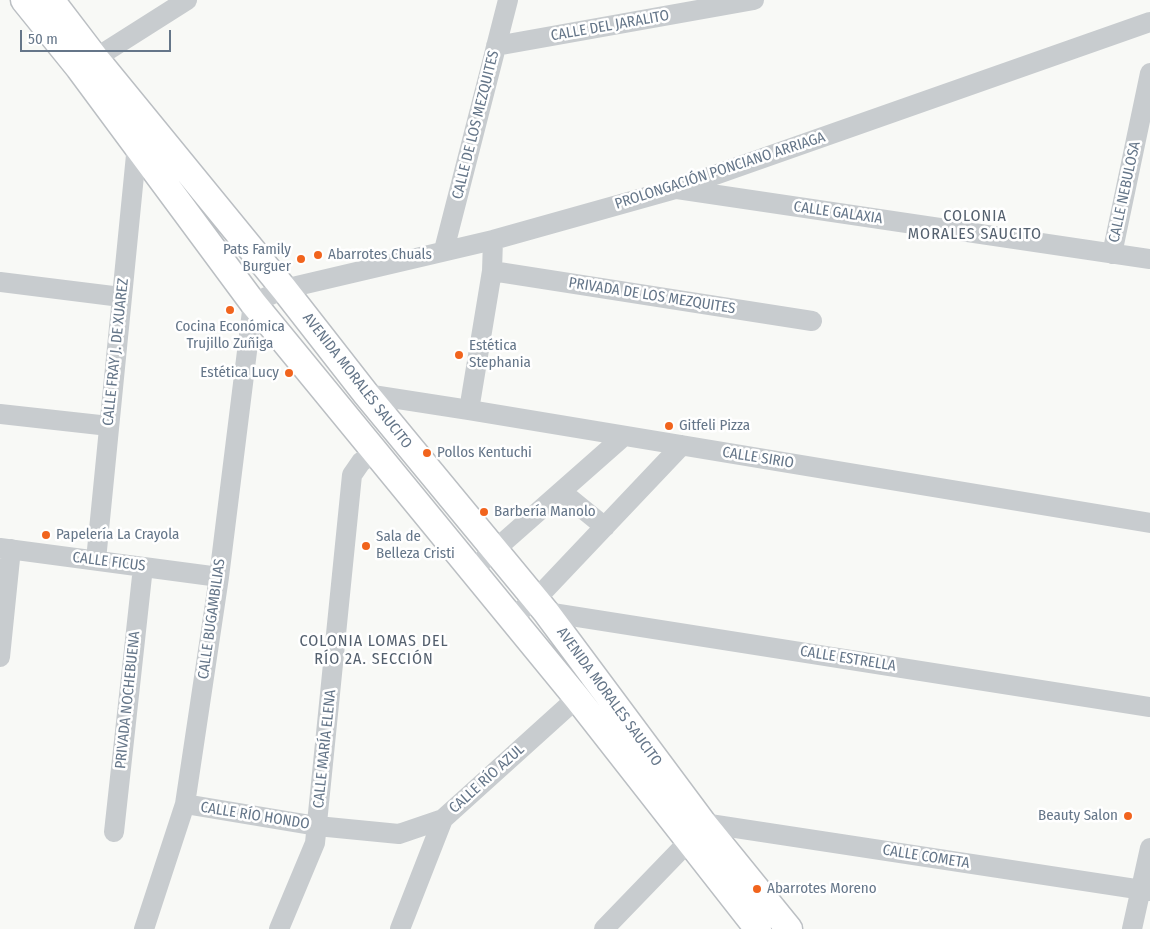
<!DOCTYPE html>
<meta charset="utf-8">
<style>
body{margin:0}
#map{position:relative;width:1150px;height:929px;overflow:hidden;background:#f8f9f6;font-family:"Fira Sans Condensed",sans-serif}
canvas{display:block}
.scale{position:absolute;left:20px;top:30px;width:151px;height:22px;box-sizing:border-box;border:2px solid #657689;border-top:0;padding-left:6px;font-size:15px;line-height:18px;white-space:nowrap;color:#657689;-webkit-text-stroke:4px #fff;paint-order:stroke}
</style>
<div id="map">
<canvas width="1150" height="929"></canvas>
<div class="scale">50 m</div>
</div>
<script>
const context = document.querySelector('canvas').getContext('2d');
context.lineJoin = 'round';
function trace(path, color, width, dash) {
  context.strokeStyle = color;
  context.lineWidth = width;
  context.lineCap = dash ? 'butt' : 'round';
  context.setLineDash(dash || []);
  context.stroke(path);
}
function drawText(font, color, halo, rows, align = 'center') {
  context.font = font + ' "Fira Sans Condensed",sans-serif';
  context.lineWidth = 5;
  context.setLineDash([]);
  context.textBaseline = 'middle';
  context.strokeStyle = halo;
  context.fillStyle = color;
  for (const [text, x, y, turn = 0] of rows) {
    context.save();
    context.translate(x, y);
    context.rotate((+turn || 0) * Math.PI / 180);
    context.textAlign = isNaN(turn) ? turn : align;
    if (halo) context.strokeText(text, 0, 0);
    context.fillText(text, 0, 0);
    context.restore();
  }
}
const minor = new Path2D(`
 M496 46 754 0
 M83 66 187 0
 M677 189 1150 259
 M444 250 508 0
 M1112 254 1150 73
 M492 271 812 321
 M0 282 121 297
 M366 394 469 410 1150 523
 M469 410 492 271 493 240
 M0 414 109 426
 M562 492 605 527
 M0 548 219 577
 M96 560 137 145
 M472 570 624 436
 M546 612 1150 707
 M511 618 536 599 682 445
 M0 657 11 549
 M185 804 317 826 399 834 443 819
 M703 823 1150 891
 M114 832 143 567
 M144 929 185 804 219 577 253 303 284 289 493 240 675 189 1150 22
 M279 929 315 843 352 475 361 462 375 452
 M400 929 443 819 577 698 589 690
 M604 929 689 841
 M1132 929 1150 848`);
const major = new Path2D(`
 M24 0 79 68 253 303 577 698 758 929
 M51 0 96 59 284 289 366 394 546 612 703 823 789 929`);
const markers = [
 [318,255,5,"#f1641d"],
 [301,259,5,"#f1641d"],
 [230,310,5,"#f1641d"],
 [459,355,5,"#f1641d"],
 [289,373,5,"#f1641d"],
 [669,426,5,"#f1641d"],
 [427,453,5,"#f1641d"],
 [484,512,5,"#f1641d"],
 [46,535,5,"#f1641d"],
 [366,546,5,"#f1641d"],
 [1128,816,5,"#f1641d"],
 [757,889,5,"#f1641d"]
];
const streetNames = [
 ["CALLE DEL JARALITO",610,26,-10],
 ["CALLE DE LOS MEZQUITES",476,125,-76],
 ["PROLONGACIÓN PONCIANO ARRIAGA",720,171,-18],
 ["CALLE NEBULOSA",1125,192,-78],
 ["CALLE GALAXIA",838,213,8],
 ["PRIVADA DE LOS MEZQUITES",652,296,9],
 ["CALLE FRAY J. DE XUAREZ",116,352,-84],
 ["AVENIDA MORALES SAUCITO",357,381,52],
 ["CALLE SIRIO",758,458,9],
 ["CALLE FICUS",109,562,7],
 ["CALLE BUGAMBILIAS",212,619,-82],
 ["CALLE ESTRELLA",848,659,9],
 ["AVENIDA MORALES SAUCITO",609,697,54],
 ["PRIVADA NOCHEBUENA",128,700,-84],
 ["CALLE MARÍA ELENA",325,749,-84],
 ["CALLE RÍO AZUL",487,779,-42],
 ["CALLE RÍO HONDO",255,816,9],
 ["CALLE COMETA",926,857,9]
];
const poiNames = [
 ["Pats Family",291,250,"right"],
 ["Burguer",291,267,"right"],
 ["Abarrotes Chuals",328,255],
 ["Cocina Económica",230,327,"center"],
 ["Trujillo Zuñiga",230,344,"center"],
 ["Estética",469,346],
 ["Stephania",469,363],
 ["Estética Lucy",279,373,"right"],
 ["Gitfeli Pizza",679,426],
 ["Pollos Kentuchi",437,453],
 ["Barbería Manolo",494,512],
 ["Papelería La Crayola",56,535],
 ["Sala de",376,537],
 ["Belleza Cristi",376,554],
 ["Beauty Salon",1118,816,"right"],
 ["Abarrotes Moreno",767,889]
];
const neighbourhoodNames = [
 ["COLONIA",975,217],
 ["MORALES SAUCITO",975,235],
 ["COLONIA LOMAS DEL",374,642],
 ["RÍO 2A. SECCIÓN",374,660]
];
trace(major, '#bbbfc3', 29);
trace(minor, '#c8cccf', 20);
trace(major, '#fff', 26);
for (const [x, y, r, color] of markers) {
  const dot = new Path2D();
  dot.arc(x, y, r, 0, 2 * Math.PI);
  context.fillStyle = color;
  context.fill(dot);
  trace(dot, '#fff', 2);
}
drawText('15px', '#657689', '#fff', streetNames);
drawText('15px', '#657689', '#fff', poiNames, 'left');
context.letterSpacing = '1px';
drawText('16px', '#54606e', '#fff', neighbourhoodNames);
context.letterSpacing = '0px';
</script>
